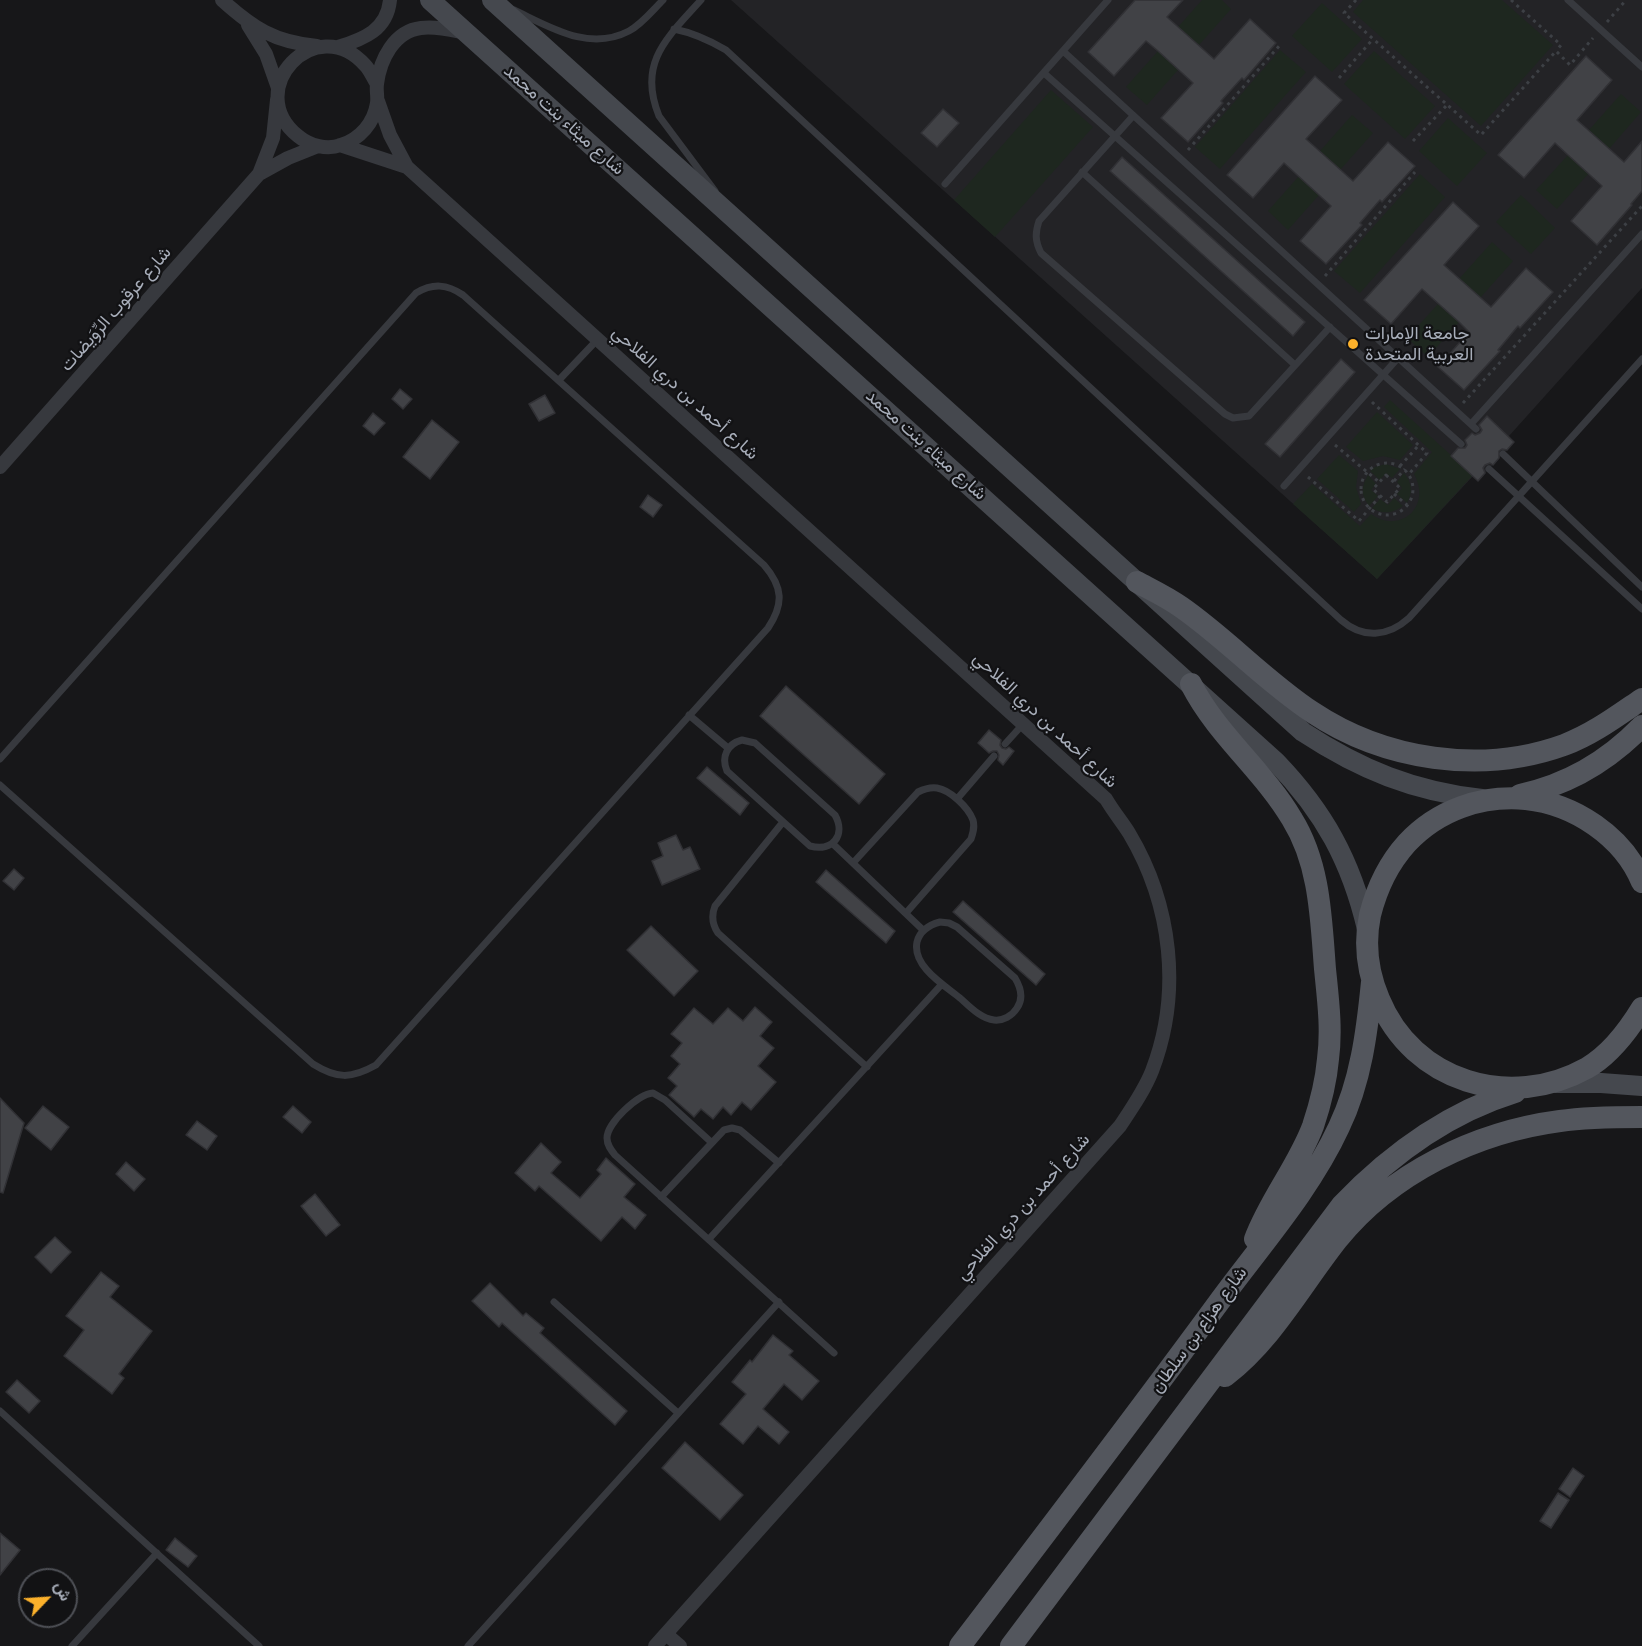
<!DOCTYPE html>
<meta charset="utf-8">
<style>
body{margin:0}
#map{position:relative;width:1642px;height:1646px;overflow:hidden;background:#171719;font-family:Montserrat,Vazirmatn,sans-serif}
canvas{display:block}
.north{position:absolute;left:18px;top:1568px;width:60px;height:60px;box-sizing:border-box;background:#121214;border:2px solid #4e5056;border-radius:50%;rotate:65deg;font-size:16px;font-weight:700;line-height:24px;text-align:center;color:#a8aeba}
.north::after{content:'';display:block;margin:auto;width:21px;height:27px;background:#fcb12b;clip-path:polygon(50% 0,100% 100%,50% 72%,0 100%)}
</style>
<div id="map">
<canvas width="1642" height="1646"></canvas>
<div class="north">ش</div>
</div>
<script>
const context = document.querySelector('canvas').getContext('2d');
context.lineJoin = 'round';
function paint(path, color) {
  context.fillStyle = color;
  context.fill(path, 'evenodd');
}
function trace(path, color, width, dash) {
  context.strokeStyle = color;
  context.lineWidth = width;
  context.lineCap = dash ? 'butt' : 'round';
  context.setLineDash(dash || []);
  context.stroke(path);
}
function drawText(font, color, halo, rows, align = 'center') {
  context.font = font + ' Montserrat,Vazirmatn,sans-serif';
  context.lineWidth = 4.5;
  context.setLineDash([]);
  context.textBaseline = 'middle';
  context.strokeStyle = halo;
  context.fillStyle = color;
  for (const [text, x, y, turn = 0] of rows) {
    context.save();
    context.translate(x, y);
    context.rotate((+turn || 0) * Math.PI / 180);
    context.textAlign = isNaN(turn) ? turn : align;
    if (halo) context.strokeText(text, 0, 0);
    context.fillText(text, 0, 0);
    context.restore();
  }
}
const built = new Path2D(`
 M731 0H1642V288L1509 436 1514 442 1503 454 1478 481 1473 476 1377 579Z`);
const green = new Path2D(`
 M1202 0H1222L1231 9 1199 45 1178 27Z
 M1363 0H1502L1553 45 1481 126 1353 12Z
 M1322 3 1362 39 1332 72 1292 36Z
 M1280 50 1306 72 1220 169 1195 147Z
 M1158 51 1178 70 1147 105 1126 87Z
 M1374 51 1435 106 1405 139 1344 84Z
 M1051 90 1093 127 995 237 954 200Z
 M1621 94 1641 112 1609 149 1589 130Z
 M1352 115 1373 133 1340 170 1320 151Z
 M1448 118 1487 153 1457 186 1419 151Z
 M1568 155 1589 173 1557 209 1536 190Z
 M1420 174 1445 197 1360 293 1334 271Z
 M1299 176 1319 195 1288 230 1268 211Z
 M1521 195 1555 228 1531 254 1496 222Z
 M1492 242 1513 261 1480 298 1459 279Z
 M1438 304 1459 322 1428 357 1407 338Z
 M1390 400 1473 475 1377 579 1293 504 1312 484 1360 526 1371 514C1401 535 1432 506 1414 474L1432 452 1384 407Z
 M1377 412 1413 445 1400 460 1383 456 1363 461 1346 447Z
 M1339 455 1358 471 1356 487 1361 504 1354 512 1317 479Z
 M1386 464 1400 469 1392 478 1386 473 1380 480 1370 471 1375 467Z
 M1404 473C1412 483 1413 492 1407 503L1397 494 1402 488 1397 482Z
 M1368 475 1376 484 1371 490 1378 496 1369 506C1361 495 1361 487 1368 475Z
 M1394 498 1403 506C1392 513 1384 515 1372 508L1380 499 1388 505Z`);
const building = new Path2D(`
 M1135 0H1183L1167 17 1214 59 1250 19 1276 43 1244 80 1242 78 1221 101 1223 103 1188 142 1161 118 1193 83 1158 51 1146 41 1114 76 1088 52Z
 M1586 56 1612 80 1577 120 1624 162 1642 141V191L1631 204 1632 205 1597 245 1571 221 1602 186 1568 155 1555 143 1524 178 1498 155Z
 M1315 76 1342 100 1306 139 1353 181 1388 142 1415 166 1382 202 1380 200 1360 223 1362 225 1326 264 1300 241 1331 206 1284 163 1253 198 1227 175Z
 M943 109 959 123 937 147 921 133Z
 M1122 157 1305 322 1293 336 1110 171Z
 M1453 202 1479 226 1444 265 1491 307 1526 268 1553 292 1520 328 1518 326 1498 350 1500 351 1464 390 1438 367 1469 332 1459 322 1422 289 1391 324 1364 300Z
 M1341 359 1355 372 1280 457 1265 444Z
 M400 389 412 399 403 409 392 399Z
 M545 395 555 413 539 421 529 404Z
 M373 413 385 423 374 435 363 426Z
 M1487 416 1514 442 1507 450 1502 449 1499 451V458L1493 465 1490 463 1485 465 1483 468 1485 473 1478 481 1451 456 1458 448H1465L1467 445 1465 440 1472 433 1475 435 1480 433 1482 430 1479 425Z
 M432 420 459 442 430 479 403 457Z
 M648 495 662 505 653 517 640 507Z
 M786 686 885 774 859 804 760 716Z
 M989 730 1001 740 1000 745 1002 748 1006 749 1009 747 1014 751 1003 765 998 760 999 755 997 751H993L989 753 978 743Z
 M707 767 749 803 740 815 697 778Z
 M676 835 683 850 690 847 700 869 662 885 652 861 663 856 658 843Z
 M14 869 24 878 14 890 3 881Z
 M826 870 895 931 886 943 816 882Z
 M963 901 1045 974 1036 985 953 912Z
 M651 926 698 971 674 996 627 950Z
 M755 1007 772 1022 760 1036 774 1048 758 1066 776 1082 751 1110 742 1102 731 1115 723 1107 713 1119 701 1109 694 1117 669 1095 677 1086 668 1078 680 1064 671 1056 682 1043 671 1034 694 1008 713 1024 728 1008 743 1021Z
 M0 1098 24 1123 3 1193 0 1192Z
 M43 1106 69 1127 51 1150 25 1128Z
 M293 1106 311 1122 302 1133 283 1117Z
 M197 1121 217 1136 207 1150 186 1135Z
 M541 1143 561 1162 551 1173 580 1198 601 1174 597 1170 606 1158 635 1184 624 1197 646 1215 635 1229 622 1217 601 1241 539 1186 535 1191 515 1173Z
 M126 1162 145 1179 134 1191 116 1174Z
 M315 1194 340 1225 326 1236 301 1206Z
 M55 1237 71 1252 51 1273 35 1257Z
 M101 1272 119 1286 110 1297 152 1331 119 1374 124 1378 112 1394 64 1356 84 1330 66 1316Z
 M490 1283 523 1316 526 1313 544 1328 540 1333 627 1411 615 1425 502 1323 499 1327 472 1301Z
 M773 1335 793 1351 789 1355 819 1381 802 1400 784 1384 763 1409 789 1432 779 1444 758 1426 743 1444 720 1424 746 1394 732 1382 750 1360 752 1362Z
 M17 1380 40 1401 29 1413 6 1392Z
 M685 1442 743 1495 720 1520 662 1468Z
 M1573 1468 1584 1476 1570 1497 1559 1489Z
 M1558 1493 1569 1500 1551 1528 1540 1521Z
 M0 1533 20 1550 0 1575Z
 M175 1538 197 1556 188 1567 166 1550Z`);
const path = new Path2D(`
 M1356 0 1344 13 1481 135 1556 51 1570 65 1593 38
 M1511 0 1561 45 1556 51
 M1607 22 1626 0
 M1339 78 1373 39
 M1413 141 1447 105
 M1188 150 1280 45
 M1325 276 1415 172
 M1372 402 1427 453 1409 474
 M1463 403 1642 206
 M1335 445 1379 482
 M1361 489a26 26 0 1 1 52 0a26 26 0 1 1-52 0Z
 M1400 466 1419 445
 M1386 475 1400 488 1387 502 1373 489Z
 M1308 477 1359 521 1380 496
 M1394 481 1405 469
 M1394 494 1407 505`);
const lane = new Path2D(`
 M701 0C668 37 637 62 659 116L715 191
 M1568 0 1642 67
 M514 10C550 27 589 52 629 31 642 24 652 11 663 0
 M674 29C694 33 709 40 726 50L1341 620C1363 639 1388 637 1409 618L1642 359
 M1063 51 1476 429
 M1044 73 1461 444
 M1133 116 1039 221C1035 233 1035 241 1041 253L1225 414 1233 418 1249 416 1330 327
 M1082 172 1295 365
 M945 184 1108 0
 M559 380 598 339
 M1471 424 1642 234
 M1503 454 1642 587
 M1489 469 1642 609
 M1284 486 1398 358
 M689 715 728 748
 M742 740 755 743 835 815C846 835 833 852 810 846L727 771C721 757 727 744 742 740Z
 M1005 744 1024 723
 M0 759 416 293C433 283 447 284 463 295L764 565C783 587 784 604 768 628L376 1065C351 1079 337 1079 313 1064L0 785
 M957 799 994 756
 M783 822 715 906C711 916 712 924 718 933L867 1067
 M833 844 923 930
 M853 863 918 792C924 789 929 787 937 788 950 790 968 807 973 820 975 827 973 833 971 839L906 913
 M940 922 949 923 957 927 1015 978C1021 988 1024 998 1017 1008 1012 1016 1003 1021 994 1020 981 1019 969 1006 960 998 944 985 912 966 917 942 920 930 929 925 940 922Z
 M711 1142 665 1100 653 1093C638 1094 607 1123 607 1138 607 1145 611 1150 615 1155L834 1353
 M661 1197 724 1130 732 1128 740 1130 779 1163
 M709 1239 942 984
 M554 1302 678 1413
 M0 1411 259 1646
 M72 1646 157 1553
 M468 1646 779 1302`);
const street = new Path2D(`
 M222 0C253 28 274 42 317 46
 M248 25 266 54 278 88
 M338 47C364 39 387 30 390 0
 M377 84C373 78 370 70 365 65 316 10 241 90 298 136 310 146 327 150 341 145 360 139 374 123 377 103 378 97 376 90 377 84 380 60 394 31 421 28 436 26 451 30 466 33
 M378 101 390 135 407 167 1106 799C1113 811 1122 822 1129 833 1172 905 1182 993 1152 1071 1144 1091 1132 1108 1120 1126L655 1646
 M340 145 407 167
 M259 174 288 158 318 146
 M0 467 259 174 273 138 277 100
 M666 1634 680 1646`);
const secondary = new Path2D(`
 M430 0 1276 762C1324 812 1351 861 1367 929
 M492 0 1303 732C1361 770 1413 791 1482 799
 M1555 1083H1601L1642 1086`);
const primary = new Path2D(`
 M1137 582C1152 590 1167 597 1181 607 1227 639 1265 681 1312 712 1384 760 1481 775 1564 745 1593 734 1617 716 1642 699
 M1191 684C1217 735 1263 770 1292 819 1320 864 1321 918 1325 969 1328 999 1332 1029 1328 1059 1326 1082 1320 1105 1313 1126 1298 1166 1270 1199 1255 1239
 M1520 795C1567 785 1609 760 1642 726
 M1642 882C1623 836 1574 804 1526 799 1481 795 1438 810 1407 843 1388 864 1377 887 1370 915 1364 944 1367 971 1379 999 1413 1082 1510 1111 1587 1068 1611 1054 1628 1031 1642 1008
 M1225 1376C1272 1340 1300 1287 1337 1240 1391 1173 1476 1132 1560 1121 1587 1117 1615 1117 1642 1117
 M960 1646C1047 1532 1134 1418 1219 1302 1260 1246 1310 1190 1339 1127 1361 1081 1367 1032 1372 982
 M1011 1646 1342 1205C1391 1154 1447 1113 1515 1092`);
const markers = [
 [1353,344,6,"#fcb12b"]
];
const streetNames = [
 ["شارع ميثاء بنت محمد",564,120,42],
 ["شارع عرقوب الرِّوَيضات",116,309,-49],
 ["شارع أحمد بن دري الفلاحي",685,393,42],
 ["شارع ميثاء بنت محمد",926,445,42],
 ["شارع أحمد بن دري الفلاحي",1045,720,43],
 ["شارع أحمد بن دري الفلاحي",1023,1207,-48],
 ["شارع هزاع بن سلطان",1199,1330,-54]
];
const poiNames = [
 ["جامعة الإمارات",1365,334],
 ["العربية المتحدة",1365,355]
];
paint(built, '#232326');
paint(green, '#1e271f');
paint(building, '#414246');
trace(building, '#313135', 1.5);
trace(path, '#3d4045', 3, [3, 4.5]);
trace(lane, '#37393e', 7);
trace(street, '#37393e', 14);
trace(secondary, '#45484e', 20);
trace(primary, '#53565d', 22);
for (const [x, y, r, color] of markers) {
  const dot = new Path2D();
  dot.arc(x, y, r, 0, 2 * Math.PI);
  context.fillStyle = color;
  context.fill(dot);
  trace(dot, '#121214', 2);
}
drawText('18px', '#a8aeba', '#121214', streetNames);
drawText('18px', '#a8aeba', '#121214', poiNames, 'left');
</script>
